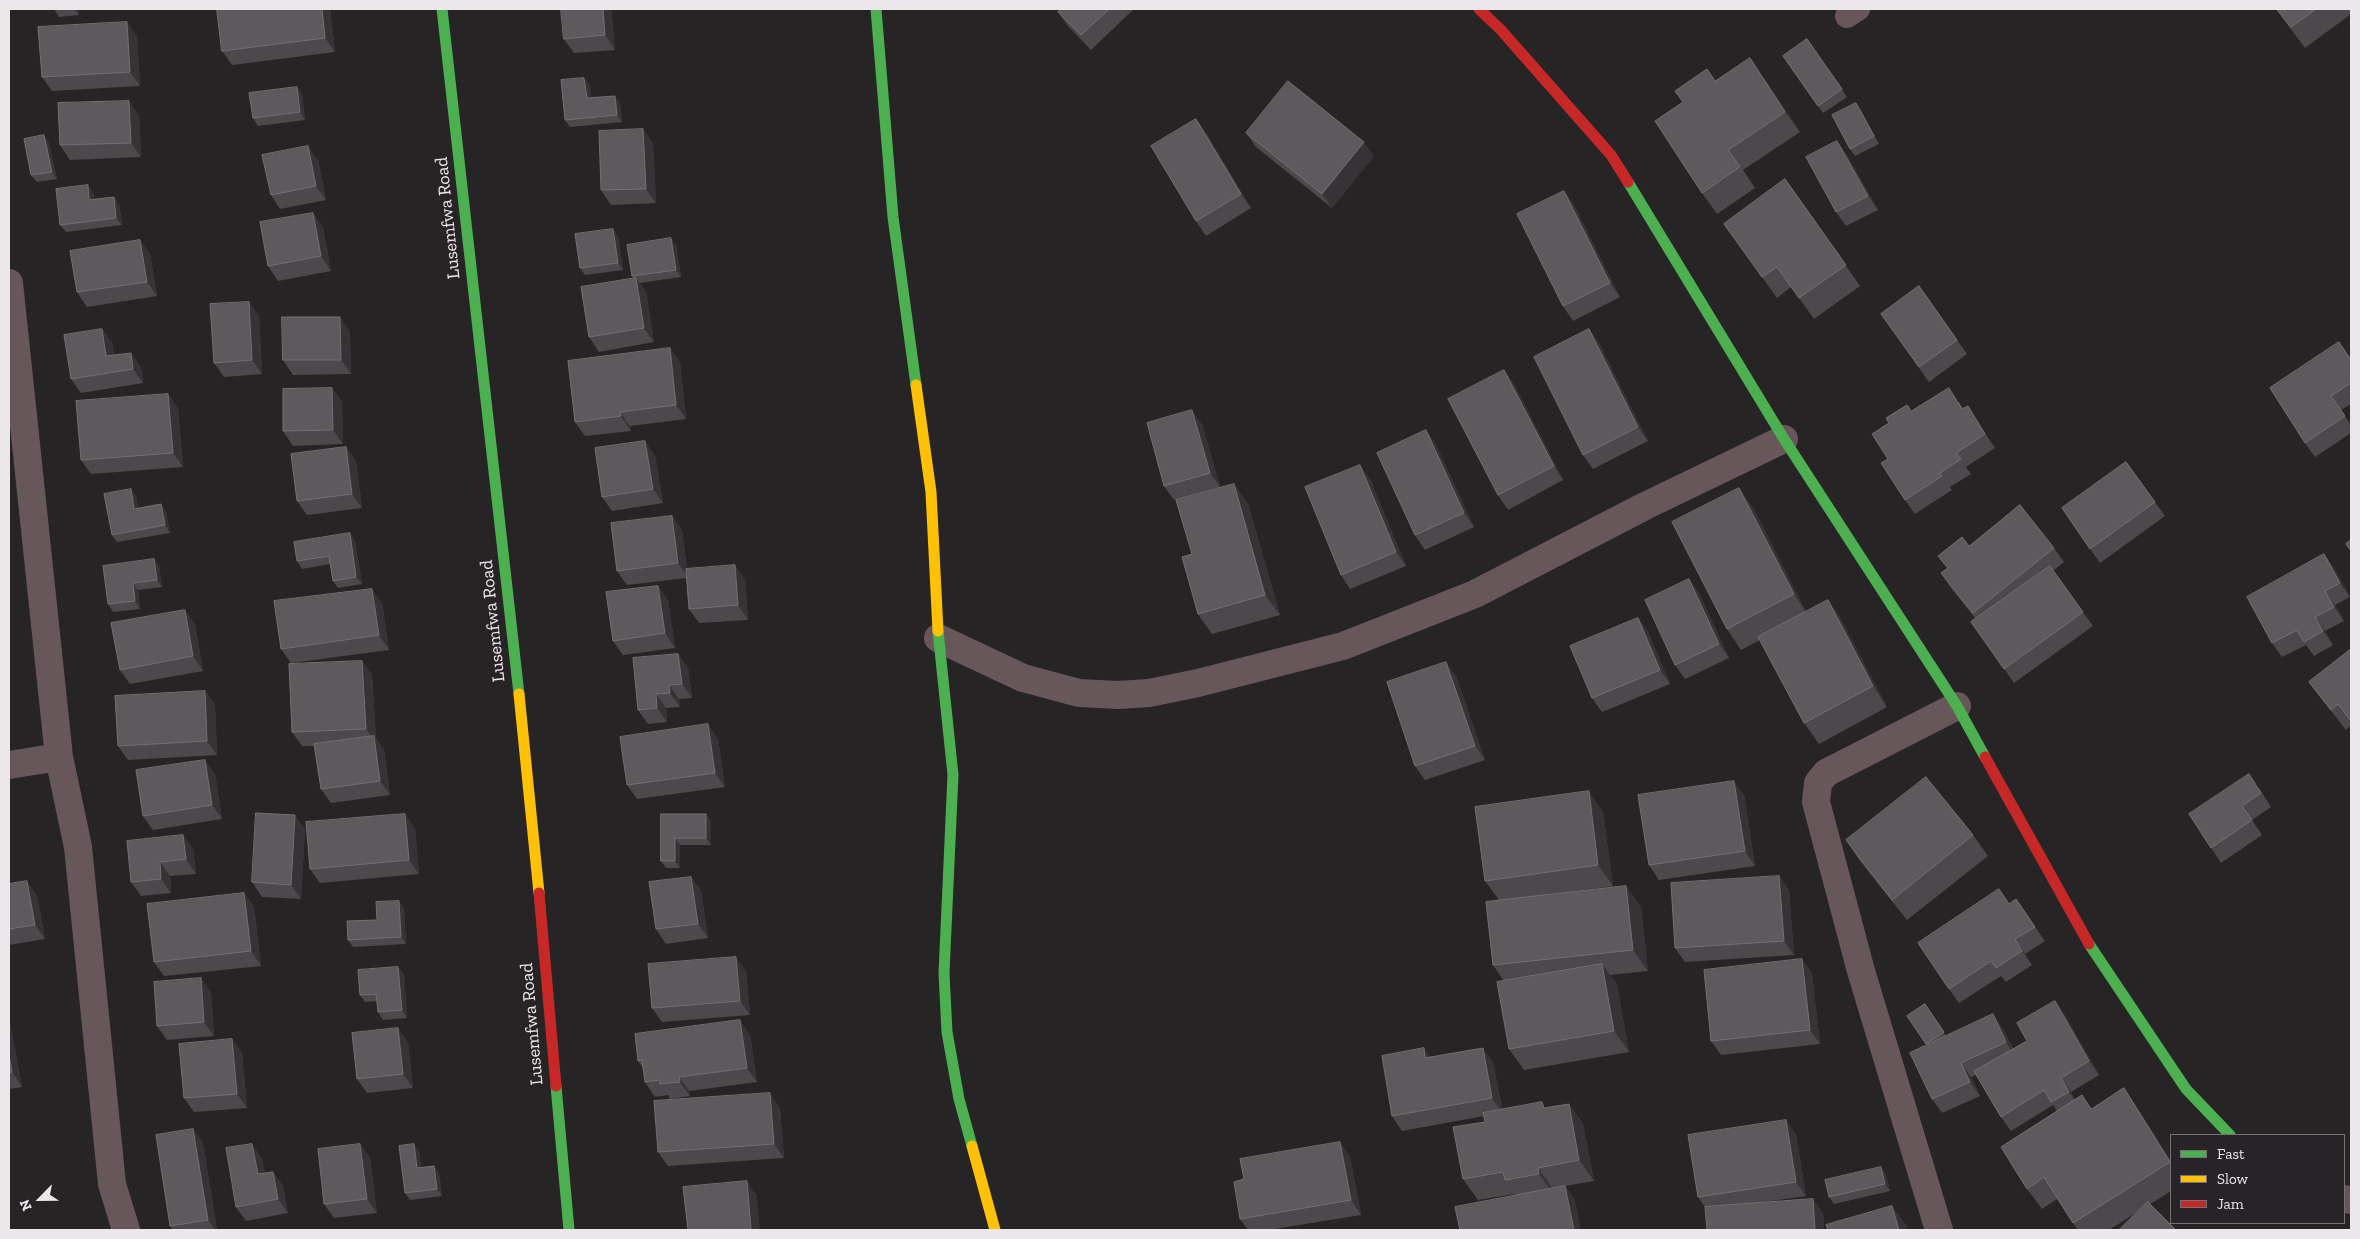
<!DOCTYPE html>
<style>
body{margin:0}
#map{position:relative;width:2360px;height:1239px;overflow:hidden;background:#272426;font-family:"Zilla Slab",serif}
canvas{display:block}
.frame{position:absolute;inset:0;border:10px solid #ebe7ea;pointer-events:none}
.legend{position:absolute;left:2170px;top:1134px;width:175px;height:90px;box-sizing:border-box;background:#282327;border:1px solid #767175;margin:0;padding:6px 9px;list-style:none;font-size:15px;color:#ebe7ea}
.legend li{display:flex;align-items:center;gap:10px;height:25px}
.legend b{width:25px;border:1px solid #767175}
.north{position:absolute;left:15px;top:1174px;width:50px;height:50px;-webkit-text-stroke:4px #282327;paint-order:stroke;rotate:247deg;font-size:14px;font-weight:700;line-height:20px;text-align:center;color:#ebe7ea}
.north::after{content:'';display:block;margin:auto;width:18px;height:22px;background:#ebe7ea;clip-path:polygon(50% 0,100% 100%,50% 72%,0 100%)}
</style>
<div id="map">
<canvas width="2360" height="1239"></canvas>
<div class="frame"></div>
<ul class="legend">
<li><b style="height:6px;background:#4caf50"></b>Fast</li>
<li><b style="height:6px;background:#ffc107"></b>Slow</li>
<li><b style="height:6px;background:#c62828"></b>Jam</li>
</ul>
<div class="north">N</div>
</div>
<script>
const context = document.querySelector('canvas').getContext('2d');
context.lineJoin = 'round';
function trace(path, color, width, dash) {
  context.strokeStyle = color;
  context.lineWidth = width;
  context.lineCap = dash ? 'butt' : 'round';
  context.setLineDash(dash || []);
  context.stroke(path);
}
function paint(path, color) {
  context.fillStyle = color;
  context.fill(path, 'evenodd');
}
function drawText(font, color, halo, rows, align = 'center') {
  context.font = font + ' "Zilla Slab",serif';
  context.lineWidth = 4;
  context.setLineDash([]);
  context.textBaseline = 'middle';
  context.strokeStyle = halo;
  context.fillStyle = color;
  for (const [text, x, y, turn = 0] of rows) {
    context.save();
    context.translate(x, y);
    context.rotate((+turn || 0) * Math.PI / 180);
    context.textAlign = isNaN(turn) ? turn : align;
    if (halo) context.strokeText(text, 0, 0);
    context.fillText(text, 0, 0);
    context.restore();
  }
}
const lane = new Path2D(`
 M1847 16 1858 9`);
const street = new Path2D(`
 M9 283 59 757 78 847 112 1184 126 1230
 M938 638 1023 678 1079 693 1118 695 1149 693 1198 683 1343 646 1475 594 1645 506 1784 439
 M9 765 59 757
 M2344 1199 2351 1200
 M1939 1230 1861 971 1816 802 1818 783 1826 773 1957 706`);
const fast = new Path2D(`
 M442 9 519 694
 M876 9 893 217 916 385
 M1628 182 1784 439 1957 706 1985 757
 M938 631 953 775 944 973 947 1032 959 1099 972 1146
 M2089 944 2186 1089 2230 1135
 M556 1086 569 1230`);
const slow = new Path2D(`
 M916 385 931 492 938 631
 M519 694 539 893
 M972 1146 995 1230`);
const jam = new Path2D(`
 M1479 9 1501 30 1611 155 1628 182
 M1985 757 2089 944
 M539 893 556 1086`);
const wall = new Path2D(`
 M54 9H78L79 15 59 17Z
 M217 9H330L335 52 232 65 222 51Z
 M611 9 615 50 574 53 564 39Z
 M1062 9H1134L1091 50 1068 26 1058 12Z
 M2276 9H2351V14L2305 48Z
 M137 36 140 86 52 91 42 77Z
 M1807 39 1847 97 1823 113 1783 56Z
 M1764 78 1800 132 1743 170 1755 188 1717 214 1702 193 1715 81Z
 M590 85 591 98 620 103 622 122 570 127 565 120Z
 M297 87 302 94 305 120 258 126 253 118Z
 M1856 103 1861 110 1879 144 1855 156 1850 149Z
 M139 115 141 157 70 160 60 145Z
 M643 129 653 143 656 203 611 205 601 190Z
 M1206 133 1251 208 1206 236 1196 221Z
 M1246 133 1374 156 1332 208 1256 147Z
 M44 135 49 143 57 179 37 182 31 175Z
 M1847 155 1878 210 1846 226 1836 212Z
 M318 160 326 200 280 209 271 195Z
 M1785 179 1860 286 1814 319 1791 287 1777 298 1724 224Z
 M1564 191 1574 205 1620 297 1573 321 1563 306Z
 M93 192 94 199 114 197 119 204 122 225 66 232 60 225Z
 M313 213 323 227 331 271 278 281 268 266Z
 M618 236 623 270 585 275 580 268Z
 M140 240 150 254 157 296 87 307 77 292Z
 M676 245 681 277 640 283 646 292 654 342 599 352 589 337 633 278 632 276Z
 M1919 286 1967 354 1929 382 1881 314Z
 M249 302 259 316 262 374 224 377 214 363Z
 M102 329 112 343 114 355 131 353 141 367 143 383 81 393 71 379Z
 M1589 329 1599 343 1648 441 1593 469 1583 455Z
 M350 331 351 374 293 375 283 360Z
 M2339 342 2351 359V404L2341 410 2351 425V433L2315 457 2305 443Z
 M670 348 680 363 686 419 630 426 631 431 585 436 575 422Z
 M1504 370 1514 384 1563 480 1508 510 1498 495Z
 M332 388 342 402 343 444 293 446 283 431Z
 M168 394 178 408 183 467 91 474 81 460Z
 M1959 402 1963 409 1977 421 1995 448 1966 467 1971 474 1950 487 1952 490 1915 514 1905 500 1888 459 1889 423 1911 411Z
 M1202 424 1220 487 1174 500 1164 486Z
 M1426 430 1436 445 1474 527 1425 550 1415 535Z
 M346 447 356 461 362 508 307 515 297 501Z
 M655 455 663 503 612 511 602 497Z
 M2126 462 2165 516 2100 563 2062 508Z
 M1370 479 1406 566 1350 589 1341 575Z
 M1234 484 1248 504 1280 615 1212 634 1198 614 1192 554Z
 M131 489 136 496 138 508 161 504 166 512 170 533 117 542 112 535Z
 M1754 509 1806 612 1828 600 1842 621 1887 707 1819 744 1804 723 1760 640 1741 650 1727 629Z
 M672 516 682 530 687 569 745 579 748 620 699 623 689 609 686 578 627 585 617 571Z
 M350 533 355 541 362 584 338 588 333 581 330 564 302 569 297 561Z
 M1969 546 2054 548 2064 562 2053 571 2093 626 2014 683 1971 622 1975 618 1951 588 1941 573 1947 568 1938 556Z
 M2324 554 2334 568 2350 597 2335 605 2344 621 2325 631 2333 645 2314 656 2306 645 2282 657 2272 643Z
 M154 559 159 566 162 587 138 590 140 609 113 612 108 604Z
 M1689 579 1699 593 1729 658 1685 679 1675 665Z
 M668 600 675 648 623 655 613 641Z
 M382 603 389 650 291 663 281 649Z
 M1638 618 1648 632 1670 684 1602 712 1592 698Z
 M195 624 203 671 130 684 120 670Z
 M2351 649V725L2346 730 2324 702 2309 682Z
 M678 654 688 668 692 698 679 699 680 707 666 708 667 722 648 724 638 710Z
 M362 661 372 675 376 738 384 750 390 795 331 803 321 789 314 746H302L292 732Z
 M1456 676 1485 760 1425 780 1415 766Z
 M205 691 215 705 217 755 128 760 118 746Z
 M718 739 725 787 637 799 627 785Z
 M215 774 222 819 153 830 143 816Z
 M2259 788 2271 807 2252 820 2262 835 2221 863 2189 814Z
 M1744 795 1755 866 1659 880 1649 865Z
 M1603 812 1613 886 1544 895 1626 886 1641 907 1648 971 1610 975 1617 984 1629 1052 1524 1070 1509 1049 1504 981 1493 965 1499 900 1485 881Z
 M661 814H706L711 821V845H680V868H666L661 861Z
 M415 828 419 874 320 883 310 869Z
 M305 829 301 899 262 897 252 882Z
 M183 835 193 849 196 874 170 876 171 893 141 896 131 882Z
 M1973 835 1988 856 1907 920 1860 861 1846 840Z
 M1779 876 1789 890 1794 955 1685 962 1675 948Z
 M691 877 701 891 708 938 666 944 656 929Z
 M9 884 37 895 45 939 9 945Z
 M244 893 254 907 261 966 164 976 154 962Z
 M2016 899 2045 941 2025 954 2032 965 2006 982 2001 976 1959 1003 1949 989 2009 904Z
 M404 908 406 944 353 947 348 940Z
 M1802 959 1812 974 1820 1044 1721 1055 1711 1041Z
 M398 967 404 974 407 1018 383 1020 378 1012 377 1001 365 1002 360 995Z
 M746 971 750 1015 662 1022 652 1008Z
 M211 992 214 1036 167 1040 157 1026Z
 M1925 1004 1946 1036 2003 1029 2013 1049 2027 1041 2065 1015 2099 1075 2071 1092 2075 1100 2092 1109 2124 1088 2138 1109 2171 1161V1191L2109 1230H2078L2057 1199 2042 1209 2027 1189 2057 1111 2053 1105 2011 1131 2001 1117 1976 1075 1971 1077 1980 1096 1942 1113 1932 1099 1927 1045 1907 1016Z
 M9 1021 10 1023 22 1087 9 1089Z
 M750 1035 757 1082 689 1091 690 1096 670 1099 668 1095 655 1097 645 1082 643 1068 638 1061Z
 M232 1039 242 1053 247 1108 194 1112 184 1098Z
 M408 1042 413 1088 367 1093 357 1079Z
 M1424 1048 1430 1057 1493 1062 1502 1109 1547 1108 1569 1104 1583 1124 1594 1181 1565 1186 1575 1200 1515 1195 1514 1194 1478 1200 1463 1179 1485 1122 1484 1116 1402 1131 1392 1116Z
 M780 1108 784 1158 668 1166 658 1152Z
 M193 1129 203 1143 217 1230H173L170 1226Z
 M1796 1134 1806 1196 1757 1203 1813 1199 1823 1213 1824 1230H1707L1705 1207 1698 1197Z
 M360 1144 370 1158 377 1213 334 1218 324 1204Z
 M419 1151 421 1168 434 1166 439 1173 442 1196 410 1200 405 1193Z
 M1350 1156 1361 1215 1268 1230H1248L1240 1219Z
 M262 1158 265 1173 273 1172 283 1186 288 1213 246 1221 236 1207Z
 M1881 1167 1886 1175 1890 1191 1834 1204 1829 1197Z`);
const shadedWall = new Path2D(`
 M75 9H78L79 15Z
 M322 9H330L335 52 325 38Z
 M603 9H611L615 50 605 35Z
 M127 22 137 36 140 86 130 72Z
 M1750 58 1764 78 1800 132 1785 112Z
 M584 78 590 85 592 106 587 98Z
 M297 87 302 94 305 120 300 112Z
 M615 96 620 103 622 122 617 115Z
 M129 101 139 115 141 157 131 143Z
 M1856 103 1861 110 1879 144 1874 136Z
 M1196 119 1206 133 1251 208 1241 194Z
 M643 129 653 143 656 203 646 189Z
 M44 135 49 143 57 179 52 172Z
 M1837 141 1847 155 1878 210 1868 196Z
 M1364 142 1374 156 1332 208 1322 194Z
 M308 146 318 160 326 200 316 186Z
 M88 185 93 192 94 207 89 200Z
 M1564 191 1574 205 1620 297 1610 283Z
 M114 197 119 204 122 225 116 218Z
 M313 213 323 227 331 271 321 256Z
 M613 229 618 236 623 270 618 263Z
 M671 238 676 245 681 277 676 270Z
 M140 240 150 254 157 296 147 282Z
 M636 278 646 292 654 342 644 328Z
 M249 302 259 316 262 374 252 360Z
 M340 317 350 331 351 374 341 360Z
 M102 329 112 343 116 370 106 356Z
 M1589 329 1599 343 1648 441 1638 427Z
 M670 348 680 363 686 419 676 405Z
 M131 353 141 367 143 383 133 369Z
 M1504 370 1514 384 1563 480 1554 466Z
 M332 388 342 402 343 444 333 430Z
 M168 394 178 408 183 467 173 453Z
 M1192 410 1202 424 1220 487 1210 473Z
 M620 412 630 426 631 431 621 416Z
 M1426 430 1436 445 1474 527 1464 513Z
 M645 441 655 455 663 503 653 489Z
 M346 447 356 461 362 508 352 494Z
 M1360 465 1370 479 1406 566 1396 552Z
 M1234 484 1248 504 1280 615 1265 595Z
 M1739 488 1754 509 1808 615 1794 594Z
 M131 489 136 496 139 516 134 509Z
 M161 504 166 512 170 533 165 525Z
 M672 516 682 530 688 577 678 563Z
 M350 533 355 541 362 584 356 577Z
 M2324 554 2334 568 2350 597 2340 583Z
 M154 559 159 566 162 587 157 580Z
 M735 565 745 579 748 620 738 605Z
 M1689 579 1699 593 1729 658 1719 644Z
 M133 583 138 590 140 609 135 601Z
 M658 586 668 600 675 648 665 633Z
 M372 589 382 603 389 650 379 635Z
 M2325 591 2335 605 2344 621 2334 607Z
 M1828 600 1842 621 1887 707 1873 686Z
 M185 610 195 624 203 671 193 656Z
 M2315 617 2325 631 2333 645 2323 631Z
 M1638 618 1648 632 1670 684 1660 670Z
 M678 654 688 668 692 698 682 684Z
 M362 661 372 675 376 738 384 750 390 795 380 781 375 741 366 729Z
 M1446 662 1456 676 1485 760 1475 746Z
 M669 685 679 699 680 707 670 693Z
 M205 691 215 705 217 755 207 741Z
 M656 694 666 708 667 722 657 708Z
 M708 724 718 739 725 787 715 773Z
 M205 760 215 774 222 819 212 805Z
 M1734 781 1744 795 1755 866 1745 851Z
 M1589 791 1603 812 1613 886 1598 865Z
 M405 814 415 828 419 874 409 860Z
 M706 814 711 821V845L706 838Z
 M295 815 305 829 301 899 291 885Z
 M183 835 193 849 196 874 186 859Z
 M675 838 680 845V868L675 861Z
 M160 862 170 876 171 893 161 879Z
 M1779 876 1789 890 1794 955 1784 941Z
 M691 877 701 891 708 938 698 924Z
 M27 881 37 895 45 939 35 925Z
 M1626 886 1641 907 1648 971 1633 950Z
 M244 893 254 907 261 966 251 951Z
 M2016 899 2026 913 2045 941 2035 927Z
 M399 901 404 908 406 944 401 937Z
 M2015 939 2025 954 2032 965 2022 951Z
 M736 957 746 971 750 1015 740 1001Z
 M1802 959 1812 974 1820 1044 1810 1030Z
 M1602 964 1617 984 1629 1052 1614 1031Z
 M398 967 404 974 407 1018 402 1010Z
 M201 978 211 992 214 1036 204 1022Z
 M2055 1001 2065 1015 2099 1075 2089 1061Z
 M1993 1014 2003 1029 2016 1057 2006 1042Z
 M740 1020 750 1035 757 1082 747 1068Z
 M9 1021 10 1023 22 1087 12 1072 9 1055Z
 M398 1028 408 1042 413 1088 403 1074Z
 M232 1039 242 1053 247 1108 237 1094Z
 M1424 1048 1434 1062 1425 1058Z
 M1483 1048 1493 1062 1502 1112 1492 1098Z
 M1961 1063 1971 1077 1980 1096 1970 1082Z
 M679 1077 689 1091 690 1096 680 1082Z
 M2061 1078 2071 1092 2079 1106 2069 1092Z
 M2124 1088 2138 1109 2171 1161V1163Z
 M770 1093 780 1108 784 1158 774 1144Z
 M1569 1104 1583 1124 1594 1181 1579 1160Z
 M1786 1120 1796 1134 1806 1196 1796 1182Z
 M193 1129 203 1143 217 1230H215L208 1220Z
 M1340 1142 1350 1156 1361 1215 1351 1200Z
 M252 1144 262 1158 268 1189 258 1174Z
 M360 1144 370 1158 377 1213 367 1199Z
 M414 1144 419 1151 422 1176 417 1168Z
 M434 1166 439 1173 442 1196 437 1189Z
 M1881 1167 1886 1175 1890 1191 1885 1184Z
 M1538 1168 1553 1189 1554 1195 1539 1174Z
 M273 1172 283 1186 288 1213 278 1199Z
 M747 1181 757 1196 760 1230H752L751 1229Z
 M1565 1186 1575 1200 1581 1230H1574Z
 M1813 1199 1823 1213 1824 1230H1815Z
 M1892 1206 1907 1226 1908 1230H1899Z`);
const building = new Path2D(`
 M217 9H322L325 38 222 51Z
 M561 9H603L605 35 564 39Z
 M1062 9H1109L1081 35 1058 12Z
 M2277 9H2316L2291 27Z
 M127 22 130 72 42 77 38 27Z
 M1807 39 1842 89 1818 106 1783 56Z
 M1750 58 1785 112 1728 150 1740 167 1702 193 1655 121 1683 102 1675 91 1707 69 1715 81Z
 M584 78 587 98 615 96 617 115 565 120 561 80Z
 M1288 81 1364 142 1322 194 1246 133Z
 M297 87 300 112 253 118 249 93Z
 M129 101 131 143 60 145 58 103Z
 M1856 103 1874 136 1850 149 1832 115Z
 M1196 119 1241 194 1196 221 1151 146Z
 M643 129 646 189 601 190 599 131Z
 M44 135 52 172 31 175 24 139Z
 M1837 141 1868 196 1836 212 1806 157Z
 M308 146 316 186 271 195 262 155Z
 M1785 179 1846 265 1799 298 1777 267 1762 277 1724 224Z
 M88 185 89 200 114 197 116 218 60 225 56 189Z
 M1564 191 1610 283 1563 306 1517 214Z
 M313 213 321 256 268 266 260 222Z
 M613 229 618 263 580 268 575 234Z
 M671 238 676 270 632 276 627 245Z
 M140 240 147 282 77 292 70 251Z
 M636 278 644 328 589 337 581 287Z
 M1919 286 1957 340 1919 367 1881 314Z
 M249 302 252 360 214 363 210 304Z
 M282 317H340L341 360H283Z
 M102 329 106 356 131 353 133 369 71 379 64 335Z
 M1589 329 1638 427 1583 455 1534 357Z
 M2339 342 2351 360V383L2331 396 2345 416 2305 443 2270 388Z
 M670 348 676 405 620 412 621 416 575 422 568 361Z
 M1504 370 1554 466 1498 495 1448 399Z
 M332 388 333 430 283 431V389Z
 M1949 388 1962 409 1968 406 1985 434 1956 453 1961 459 1940 473 1942 476 1905 500 1881 463 1888 459 1872 434 1889 423 1886 418 1907 405 1911 411Z
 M168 394 173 453 81 460 76 401Z
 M1192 410 1210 473 1164 486 1147 423Z
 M1426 430 1464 513 1415 535 1377 453Z
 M645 441 653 489 602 497 595 448Z
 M346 447 352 494 297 501 291 454Z
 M2126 462 2155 502 2090 549 2062 508Z
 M1360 465 1396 552 1341 575 1305 487Z
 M1234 484 1265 595 1198 614 1182 557 1192 554 1176 500Z
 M1739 488 1794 594 1727 629 1672 522Z
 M131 489 134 509 161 504 165 525 112 535 104 494Z
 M2020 505 2054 548 1973 613 1941 573 1948 568 1938 556 1962 537 1969 546Z
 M672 516 678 563 617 571 611 523Z
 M350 533 356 577 333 581 329 556 297 561 294 542Z
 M2351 540V551L2346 544Z
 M2324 554 2340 583 2325 591 2334 607 2315 617 2323 631 2304 642 2297 630 2272 643 2247 597Z
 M154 559 157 580 133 583 135 601 108 604 103 566Z
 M735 565 738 605 689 609 686 569Z
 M2050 566 2083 612 2004 669 1971 622Z
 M1689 579 1719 644 1675 665 1645 600Z
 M658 586 665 633 613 641 606 592Z
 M372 589 379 635 281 649 274 601Z
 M1828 600 1873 686 1804 723 1758 637Z
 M185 610 193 656 120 670 111 623Z
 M1638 618 1660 670 1592 698 1570 646Z
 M2351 649V721L2338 704 2331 710 2309 682Z
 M678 654 682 684 669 685 670 693 656 694 657 708 638 710 633 658Z
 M362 661 366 729 292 732 289 664Z
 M1446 662 1475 746 1415 766 1387 682Z
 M205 691 207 741 118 746 115 696Z
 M708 724 715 773 627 785 620 737Z
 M374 736 380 781 321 789 314 744Z
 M205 760 212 805 143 816 136 770Z
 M2249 774 2261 793 2242 806 2252 820 2211 848 2189 814Z
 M1926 777 1973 835 1892 900 1846 840Z
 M1734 781 1745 851 1649 865 1638 795Z
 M1589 791 1598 865 1485 881 1475 807Z
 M256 813 295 815 291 885 252 882Z
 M405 814 409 860 310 869 306 822Z
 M661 814H706V838H675V861H661Z
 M183 835 186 859 160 862 161 879 131 882 127 841Z
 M1779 876 1784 941 1675 948 1671 883Z
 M691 877 698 924 656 929 649 882Z
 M27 881 35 925 9 929V884Z
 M1626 886 1633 950 1493 965 1486 902Z
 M1999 889 2009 904 2016 899 2035 927 2015 939 2022 951 1996 968 1991 961 1949 989 1918 943Z
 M244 893 251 951 154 962 147 904Z
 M399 901 401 937 348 940 347 921 377 920 376 902Z
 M736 957 740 1001 652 1008 648 964Z
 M1802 959 1810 1030 1711 1041 1704 970Z
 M1602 964 1614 1031 1509 1049 1497 982Z
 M398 967 402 1010 378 1012 376 994 360 995 358 970Z
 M201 978 204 1022 157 1026 154 982Z
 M2055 1001 2089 1061 2061 1078 2069 1092 2051 1102 2044 1090 2001 1117 1974 1071 2027 1041 2017 1023Z
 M1925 1004 1944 1032 1926 1044 1907 1016Z
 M1993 1014 2006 1042 1961 1063 1970 1082 1932 1099 1910 1053Z
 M740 1020 747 1068 679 1077 680 1082 660 1084V1080L645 1082 642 1060 638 1061 635 1034Z
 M398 1028 403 1074 357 1079 352 1033Z
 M232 1039 237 1094 184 1098 179 1044Z
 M1424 1048 1425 1058 1483 1048 1492 1098 1392 1116 1382 1056Z
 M9 1055 12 1072 9 1073Z
 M2124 1088 2170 1162 2073 1223 2044 1177 2027 1189 2001 1147 2082 1095 2091 1109Z
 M770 1093 774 1144 658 1152 654 1101Z
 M1542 1102 1544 1108 1569 1104 1579 1160 1538 1168 1539 1174 1505 1180 1503 1172 1463 1179 1453 1127 1485 1122 1483 1113Z
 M1786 1120 1796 1182 1698 1197 1688 1135Z
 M193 1129 208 1220 170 1226 156 1135Z
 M1340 1142 1351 1200 1240 1219 1234 1182 1244 1179 1240 1159Z
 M252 1144 258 1174 273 1172 278 1199 236 1207 226 1148Z
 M360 1144 367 1199 324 1204 318 1149Z
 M414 1144 417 1168 434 1166 437 1189 405 1193 399 1146Z
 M1881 1167 1885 1184 1829 1197 1825 1180Z
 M747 1181 751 1229 736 1230H688L683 1187Z
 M1565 1186 1574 1230H1460L1455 1207Z
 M1813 1199 1815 1230H1707L1705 1207Z
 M2148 1202 2176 1230H2119Z
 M1892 1206 1899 1230H1828L1826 1225Z`);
const streetNames = [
 ["Lusemfwa Road",448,218,-96],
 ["Lusemfwa Road",493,621,-96],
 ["Lusemfwa Road",532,1024,-95]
];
trace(lane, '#67575a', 24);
trace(street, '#67575a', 28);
trace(fast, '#4caf50', 11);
trace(slow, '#ffc107', 11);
trace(jam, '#c62828', 11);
paint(wall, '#4b494b');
paint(shadedWall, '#353335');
paint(building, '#5c5a5c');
trace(building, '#737072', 1);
drawText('18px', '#ebe7ea', '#282327', streetNames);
</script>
